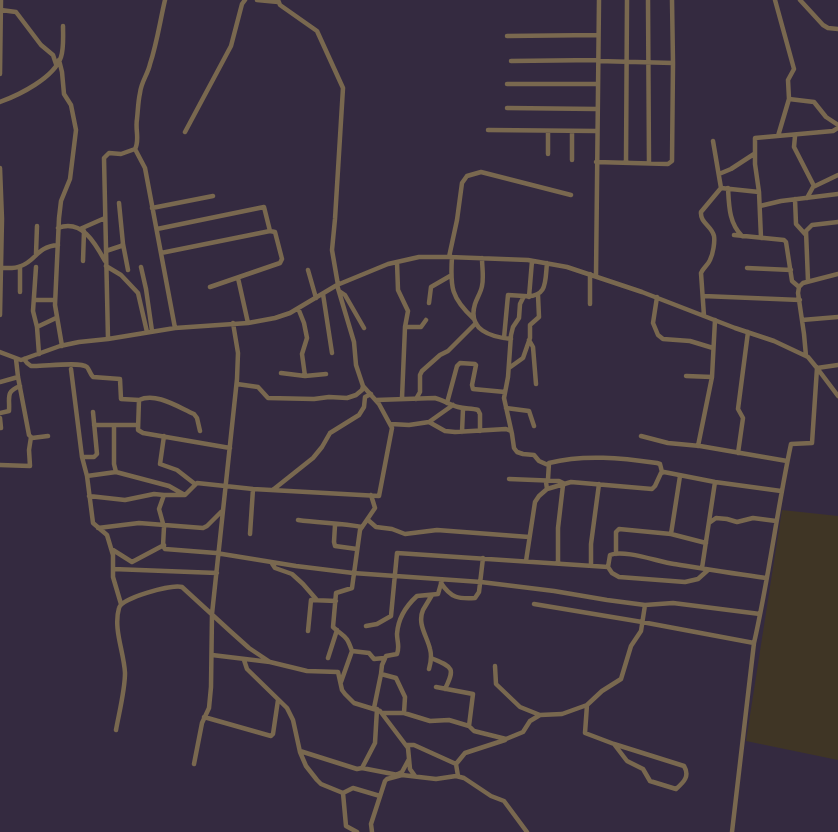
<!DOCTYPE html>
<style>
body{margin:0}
canvas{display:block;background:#342a40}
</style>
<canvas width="838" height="832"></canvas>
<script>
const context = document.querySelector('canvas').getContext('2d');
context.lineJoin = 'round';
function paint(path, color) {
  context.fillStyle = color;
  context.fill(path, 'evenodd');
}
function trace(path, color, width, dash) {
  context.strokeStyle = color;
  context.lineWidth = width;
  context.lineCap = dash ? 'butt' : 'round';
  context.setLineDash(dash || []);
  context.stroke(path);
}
const industrial = new Path2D(`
 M782 510 838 516V760L746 741Z`);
const street = new Path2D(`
 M257 0 278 2
 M278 0 280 5 317 31 343 88 335 219 332 250 338 285
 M648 0 649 163
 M775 0 794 69 788 80 789 99 778 136
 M800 0 823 25 828 28 838 29
 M1 10 16 12 41 45 53 55 56 64
 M507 36 598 35
 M59 60 62 72 64 94 71 105 76 130 70 179 61 201 59 218 55 305 62 346
 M511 61 598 60
 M598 61 673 63
 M0 74 1 0
 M507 84H598
 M789 99 814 102 826 117 838 125
 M0 102C19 95 54 78 61 57 64 48 63 35 63 26
 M507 108 597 109
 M488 130 597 131
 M185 132 231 46 242 4 245 0
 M795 136 794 147 814 186
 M713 141 721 188
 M135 149 145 168 175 328
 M548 154V131
 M572 160V131
 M596 162 668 164 672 161 673 63 672 0
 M626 163 627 0
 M0 168 2 219 0 315
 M719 174 731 169 754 154
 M728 188C729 206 729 223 742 236
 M807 198 813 187 838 175
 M795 199 796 224 805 234
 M760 206 781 201 838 194
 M152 208 213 196
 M58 228C82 219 95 243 105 261
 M80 229 105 218
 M157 229 264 207 270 231
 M734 235 784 240 786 242 792 281 799 287
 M761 238 759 192 755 164V138L833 131 838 128
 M123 244 128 270
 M106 251 121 246 123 244 119 203
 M161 253 270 231 275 232 282 259 280 263 210 287
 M36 254 37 226
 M449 257 457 220 462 183 467 176 481 172 571 195
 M452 257C450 287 451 298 474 319
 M482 258C482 267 484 277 482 286 481 292 477 298 475 304 467 330 491 337 511 339
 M83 261 84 231
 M397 262 398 290 408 311 405 327 402 398
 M547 263C545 281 548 298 524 296L520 304 519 318 513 327 511 335 508 377 504 398 512 434 514 448 517 452 523 454 534 455 539 461 548 465
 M106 266 121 275 138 293 147 332
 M36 267 33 311 37 327 39 354
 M141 267 146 289 152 331
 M1 268C7 268 15 269 21 266 37 260 36 247 58 245
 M747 268 791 270
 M308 270 316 298
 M596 276 599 0
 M238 278 248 323
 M808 281 806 231 812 225 838 222
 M337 285 354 342 356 365 363 386 379 404 392 428 379 496 253 489 197 483 185 495H164L159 509 164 527 163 546 165 549 216 553 296 566 353 573 481 582 554 591 607 600 645 605 673 603 760 614
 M339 291 345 295 364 328
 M20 292V267
 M323 294 332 353
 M703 296 800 300
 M529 297 532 261
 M657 297 653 323 658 335 663 339 690 341 713 348
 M35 300H55
 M429 303 431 287 450 276
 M590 304V274
 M298 308 304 323 307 338 302 354 305 376
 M704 316 701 273C703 268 708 265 710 260 713 254 715 242 714 236 712 226 700 223 701 212L721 188 759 192
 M802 320 838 317
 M37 327 56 318
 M405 327H421L426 320
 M504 338 508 295 524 296
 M108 339 104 158 109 153 121 154 135 149C140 140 135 130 137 119 138 110 138 102 140 93 141 82 148 74 150 64 157 43 160 21 165 0
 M529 340 533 347 536 384
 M0 352 21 360 60 346 79 342 108 339 175 328 248 323 275 318 290 313 337 285 388 264 419 257H449L528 260 567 267 642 292 735 328 774 341 808 357 817 368 838 365
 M806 356 804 334 798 293 799 287 803 283 838 274
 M16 359 18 377 29 435 32 438 48 436
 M24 359 27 363 31 366C42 367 79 361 87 367 89 369 90 374 93 377L120 379 121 399 139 400 138 430 143 433 230 448
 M509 368 523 358 530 338V325L539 317 538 295
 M817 368 838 396
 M71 369 82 457 87 476 93 523 107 535 113 555V577L121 604
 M281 373 305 376 326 374
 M686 376 712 377
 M0 382 18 377
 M237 384 258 387 268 398 314 399 329 397 347 398 356 395 362 390 363 386
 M416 399 420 392V375L422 371 440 355 448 351 476 323
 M139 400C156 392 178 407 194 414L197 418 200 431
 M376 400 435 398C443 400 450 405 458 407 465 409 472 408 478 410L480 414V431
 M447 403 457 366 460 363 475 364 476 365 472 385 473 389 505 392
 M506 408 529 411 534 426
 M0 413 9 411C10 397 5 392 20 386
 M0 418 1 428
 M429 422 445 431 455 432 506 429 511 431
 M391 424 409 425 429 422 453 405
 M94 425H138
 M114 425V464L116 472 169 486 183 494
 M462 432 463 409
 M164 436 160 464 177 470 195 484
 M641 436 668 443 700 446 787 461
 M698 446 712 377 715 320
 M738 453 743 418 738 409 748 332
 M82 457H94L97 454 93 412
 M0 465 30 466 29 450 31 437
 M87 476 116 472
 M509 479 559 481 565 484
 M274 489 313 458 322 447 330 433 359 415 364 407 365 397 371 394
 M547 489 546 482 548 479 549 463C584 454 622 458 657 463L660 464 662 472
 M371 495 375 508 360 530 352 588 336 593 333 627C346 639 346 634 352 651L369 653 374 659 384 658
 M89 496 125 500 154 494 164 495
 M298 520C319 523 341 523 362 527
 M368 520 376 527 392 529 405 534 437 530 529 537
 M709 523 716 518 727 519 737 522 753 518 776 521
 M335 525 334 542 335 546 357 549
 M98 528 139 523 203 528 207 526 221 512
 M250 534 253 489
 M671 534 680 476
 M113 550 132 562 164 545
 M616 554V532L619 529 671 534 706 543
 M526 561 535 502 539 496 547 489 571 482 652 489 655 486 661 473 664 472 715 482 781 491
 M271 562 275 568 292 574 303 584 316 599
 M558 563V528L563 485
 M591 566V544L599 484
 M702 568 715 482
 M113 569 217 573
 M708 570 698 579 685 582 619 577 612 573 608 567 610 555C624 549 659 562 674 564 705 569 735 574 766 578
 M441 583C451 598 458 599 475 598L479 592 483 558
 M534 604 642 622 754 643
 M366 626 377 624 391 616 397 553 608 567
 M308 631 311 600 336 601
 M212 655 270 662 307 671 338 672 342 690 345 694 354 703 380 711 408 748 410 769 415 776
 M328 658 337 630
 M431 658C452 667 456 667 445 689
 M244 660 247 669 287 708 293 720 300 752 306 766 317 780 321 784 343 793 353 788 380 796
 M495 666 496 684 520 707 540 715 562 714 587 705 602 691 621 679 631 646 641 631 645 605
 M429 669C431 662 432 656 430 649 427 636 417 624 423 610 426 605 429 600 432 595
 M341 682 352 651
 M436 687 473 694 469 726
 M587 705 585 733 614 744 627 761 643 769 650 781 676 789C684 782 690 776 684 766L614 744
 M374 708 381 674
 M382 713H404L430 721 449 720 469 726 474 731 506 739 523 732 530 721 540 715
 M404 713 405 697 396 678 381 674 382 665 386 656 397 654C400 646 397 642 397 634 398 618 406 606 417 596L438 594 442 580
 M204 717 271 736 273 734 278 700
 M116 730C119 713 125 690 125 673 124 652 113 629 119 608 121 598 172 584 182 587L230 631 249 648 270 662
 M406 745H414L456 764
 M300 751 357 769 362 768 375 743 377 709
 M194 764 202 723 209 708 211 687 212 614 237 379 238 353 233 323
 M362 768 398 775
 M398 774 402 772 409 759
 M458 776 456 764 465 753 505 740
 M343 793 346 826 357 832
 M372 832 371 824 385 781 387 779 402 775 436 779 456 776 464 778 491 796 504 801 527 832
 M732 832 754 643C769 577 777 510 791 444L812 443 817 368`);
paint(industrial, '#3f3525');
trace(street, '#79684f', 4.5);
</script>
